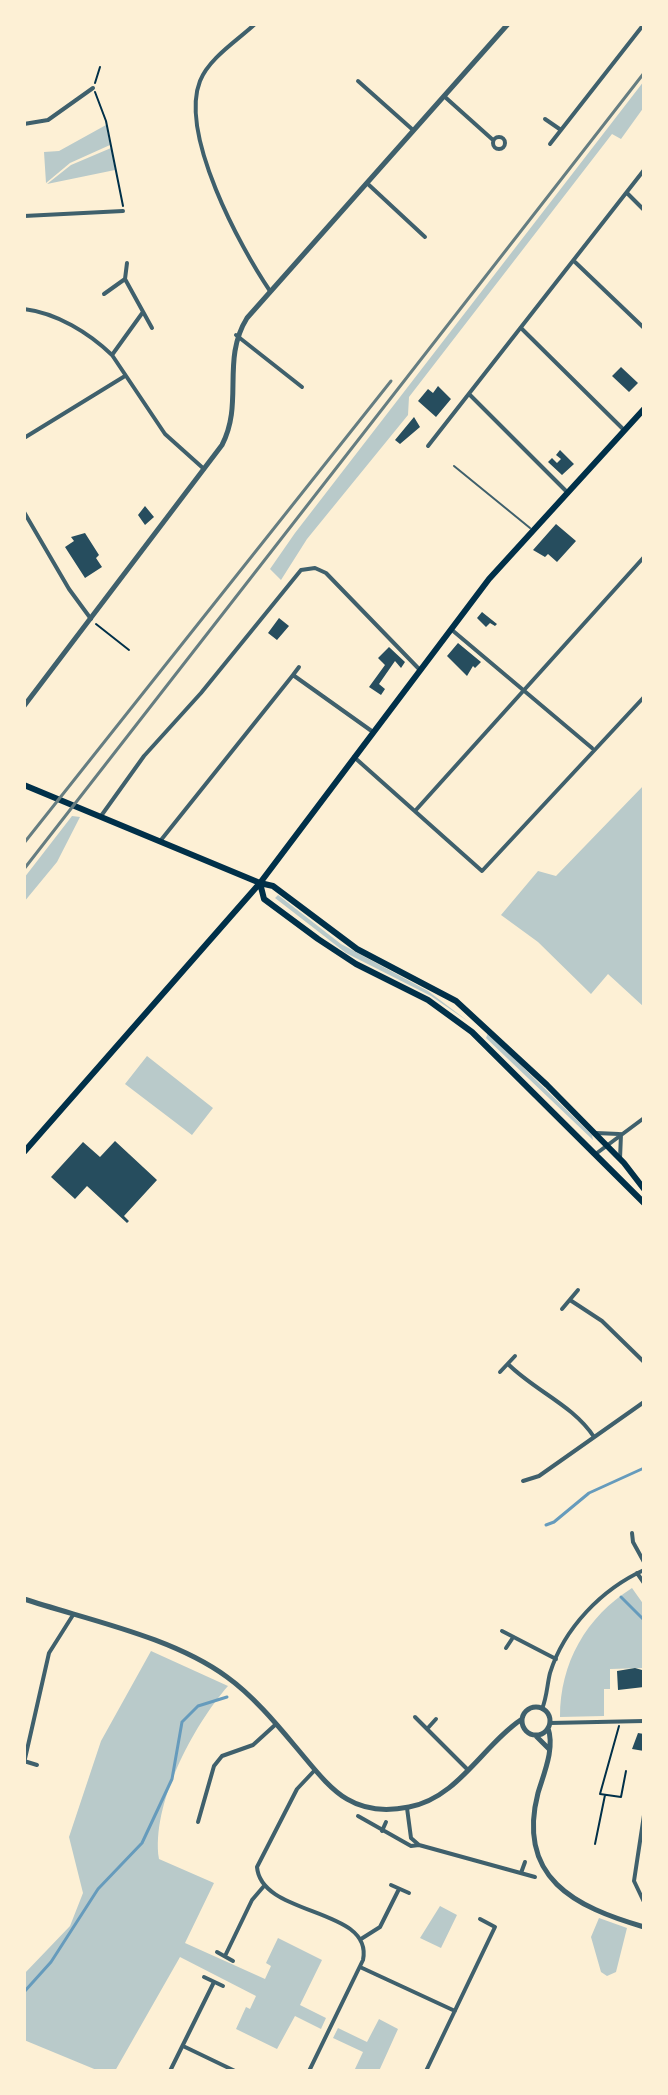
<!DOCTYPE html>
<style>
body{margin:0}
#map{position:relative;width:668px;height:2095px;overflow:hidden;background:#fdf0d5;font-family:Georgia,serif}
canvas{display:block}
.frame{position:absolute;inset:0;border:26px solid #fdf0d5;pointer-events:none}
</style>
<div id="map">
<canvas width="668" height="2095"></canvas>
<div class="frame"></div>
</div>
<script>
const context = document.querySelector('canvas').getContext('2d');
context.lineJoin = 'round';
function paint(path, color) {
  context.fillStyle = color;
  context.fill(path, 'evenodd');
}
function trace(path, color, width, dash) {
  context.strokeStyle = color;
  context.lineWidth = width;
  context.lineCap = dash ? 'butt' : 'round';
  context.setLineDash(dash || []);
  context.stroke(path);
}
const green = new Path2D(`
 M644 81V107L621 139 612 134 409 397 408 415 307 539 281 580 270 569 295 533Z
 M106 125 110 145 70 163 46 183 44 152 59 151Z
 M111 148 115 170 47 184 71 165Z
 M644 785V1007L608 974 591 994 538 942 501 915 538 871 556 876Z
 M72 816 80 817 57 862 24 902V878Z
 M278 895 341 944 428 991 469 1022 431 996 346 953 275 898Z
 M488 1033 592 1135 593 1140 486 1038Z
 M147 1056 213 1108 192 1135 125 1084Z
 M632 1588 644 1605V1668L610 1669V1689H604V1716L560 1717C560 1663 586 1617 632 1588Z
 M151 1651 228 1686C193 1726 151 1805 159 1859L214 1883 185 1943 265 1979 271 1966 266 1963 278 1938 322 1960 300 2005 326 2018 321 2029 295 2016 277 2049 236 2029 246 2007 250 2009 256 1996 180 1957 115 2071H99L24 2040V1974L70 1926 83 1893 69 1837 101 1741Z
 M440 1906 457 1915 441 1948 420 1938Z
 M599 1918 627 1928 616 1972 607 1976 601 1972 591 1937Z
 M379 2019 398 2029 379 2071H354L363 2052 333 2038 338 2028 367 2042Z`);
const stream = new Path2D(`
 M546 1525 554 1522 589 1493 644 1468
 M621 1597 644 1620
 M24 1992 51 1962 98 1889 142 1843 172 1779 182 1722 198 1706 227 1697`);
const building = new Path2D(`
 M621 367 638 383 629 392 612 376Z
 M438 386 451 399 436 417 418 401 428 389 433 393Z
 M414 417 420 427 400 444 395 440Z
 M560 450 574 464 562 475 548 462 552 458 557 463 561 459 556 455Z
 M145 506 154 517 145 525 138 515Z
 M556 524 576 541 557 562 548 554 545 557 533 550Z
 M85 533 99 555 96 558 102 567 85 578 65 547 74 541 71 537Z
 M482 612 497 624 495 626 490 623 486 627 477 618Z
 M279 618 289 626 277 640 268 633Z
 M458 643 481 662 475 668 473 666 467 676 447 656Z
 M389 647 405 662 401 668 395 661 379 684 385 689 381 695 369 687 385 665 378 658Z
 M115 1141 157 1180 124 1216 129 1221 127 1223 87 1186 75 1199 51 1177 83 1142 100 1157Z
 M635 1668 642 1670 644 1687 618 1690 617 1671Z
 M638 1733 644 1734V1751L632 1749Z`);
const path = new Path2D(`
 M95 83 100 67
 M95 92 106 121 123 206
 M96 624 129 650
 M619 1726 600 1794 621 1797 626 1771
 M595 1844 605 1795`);
const service = new Path2D(`
 M454 466 530 528`);
const minor = new Path2D(`
 M255 24C238 40 209 58 200 81 179 134 240 247 270 291
 M358 81 413 130
 M445 97 493 140
 M545 119 561 130
 M24 124 48 120 93 88
 M493 143a6 6 0 1 1 12 0a6 6 0 1 1-12 0Z
 M550 144 644 24
 M369 185 425 237
 M627 193 644 210
 M24 216 123 211
 M575 262 644 328
 M125 279 152 328
 M104 294 125 279 127 263
 M24 309C57 313 89 333 112 355L165 434 204 469
 M522 329 624 430
 M236 335 302 387
 M112 355 143 312
 M469 394 566 491
 M24 438 125 376
 M428 446 644 170
 M24 512 69 589 91 619
 M452 630 592 748
 M293 675 299 667
 M354 757 482 871 644 697
 M415 811 644 557
 M101 816 144 756 201 693 301 570 315 568 326 573 419 669
 M161 840 293 675 373 732
 M596 1133 619 1134
 M597 1153 644 1118
 M620 1159 621 1134
 M570 1300 602 1321 644 1362
 M562 1309 578 1290
 M508 1364C535 1391 573 1405 594 1437
 M500 1372 515 1356
 M523 1481 539 1476 644 1402
 M632 1533 633 1542 644 1562
 M637 1573 644 1583
 M502 1631 556 1659
 M506 1648 512 1639
 M542 1709C547 1697 547 1685 550 1673 564 1628 602 1589 644 1570
 M415 1717 468 1770
 M550 1723 644 1721
 M427 1729 436 1719
 M24 1761 37 1765
 M24 1763 49 1653 73 1615
 M407 1808 411 1838 419 1845
 M644 1815 634 1881 644 1902
 M358 1816 411 1846 419 1845 535 1877
 M198 1822 214 1766 222 1756 253 1745 275 1725
 M382 1831 386 1822
 M521 1873 525 1862
 M391 1885 409 1893
 M361 1939 380 1927 399 1889
 M217 1952 233 1961
 M225 1956 252 1900 264 1886
 M360 1967 455 2011
 M204 1977 223 1986
 M183 2046 235 2071
 M170 2071 214 1982
 M309 2071 363 1960C374 1907 261 1917 257 1867L297 1789 314 1771
 M426 2071 495 1927 480 1919`);
const tertiary = new Path2D(`
 M24 706 222 445C244 403 221 360 247 318L508 24
 M24 1599C88 1620 173 1637 227 1677 252 1695 275 1722 295 1746 329 1786 349 1819 409 1807 458 1798 483 1745 522 1719
 M522 1721a14 14 0 1 1 28 0a14 14 0 1 1-28 0Z
 M548 1728C555 1748 544 1773 538 1793 516 1878 575 1907 644 1927
 M536 1736 549 1749`);
const secondary = new Path2D(`
 M24 785 260 883 489 579 644 409`);
const primary = new Path2D(`
 M260 883 264 899 318 939 356 964 428 1000 472 1032 644 1203
 M260 883 273 886 357 949 456 1001 547 1085 624 1163 644 1189
 M24 1152 260 883`);
const rail = new Path2D(`
 M24 843 391 381
 M24 869 644 73`);
paint(green, '#b9caca');
trace(stream, '#669bbc', 3);
paint(building, '#264d5e');
trace(path, '#003049', 2);
trace(service, '#3f606c', 2);
trace(minor, '#3f606c', 4);
trace(tertiary, '#3f606c', 5);
trace(secondary, '#003049', 6);
trace(primary, '#003049', 6);
trace(rail, '#657d81', 3);
</script>
